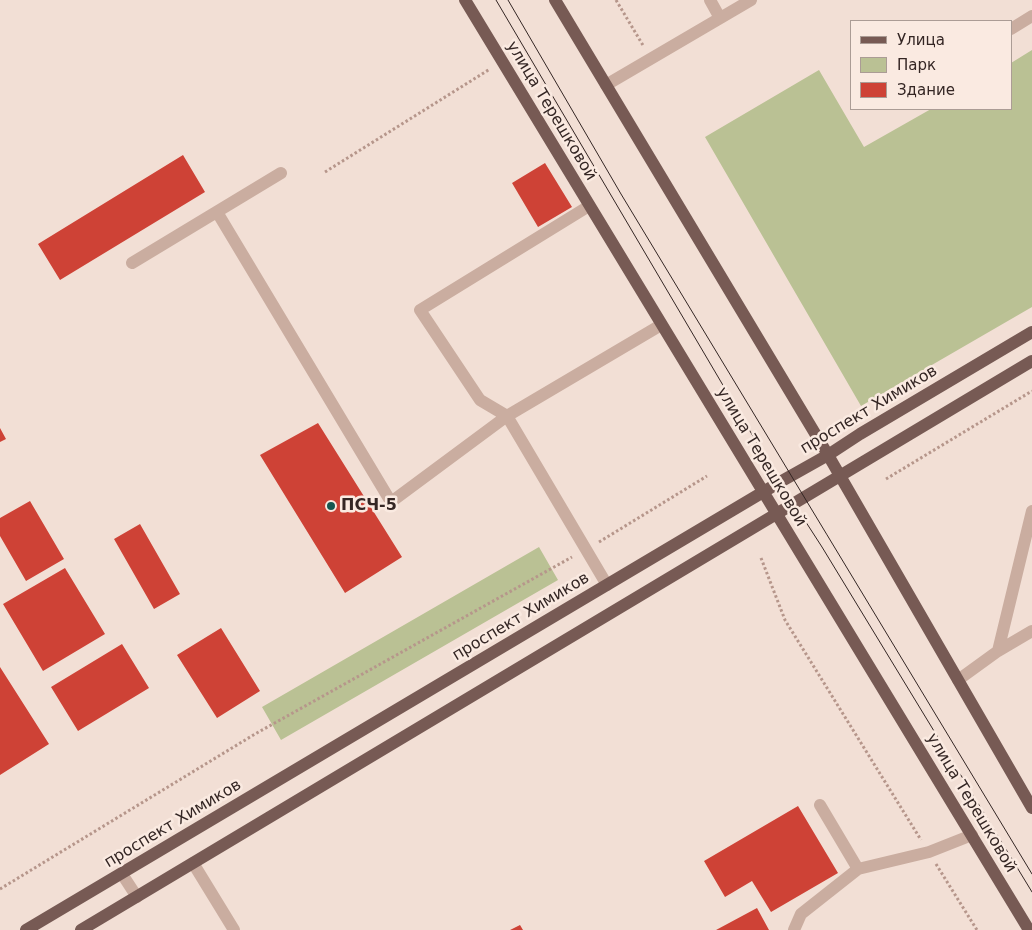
<!DOCTYPE html>
<meta charset="utf-8">
<style>
body{margin:0}
#map{position:relative;width:1032px;height:930px;overflow:hidden;background:#f2dfd5;font-family:"DejaVu Sans",sans-serif}
canvas{display:block}
.legend{position:absolute;left:850px;top:20px;width:162px;height:90px;box-sizing:border-box;background:#faeae1;border:1px solid #ab9c95;margin:0;padding:6px 9px;list-style:none;font-size:15px;color:#342624}
.legend li{display:flex;align-items:center;gap:10px;height:25px}
.legend b{width:25px;border:1px solid #ab9c95}
</style>
<div id="map">
<canvas width="1032" height="930"></canvas>
<ul class="legend">
<li><b style="height:6px;background:#775a54"></b>Улица</li>
<li><b style="height:14px;background:#bac194"></b>Парк</li>
<li><b style="height:14px;background:#ce4236"></b>Здание</li>
</ul>
</div>
<script>
const context = document.querySelector('canvas').getContext('2d');
context.lineJoin = 'round';
function paint(path, color) {
  context.fillStyle = color;
  context.fill(path, 'evenodd');
}
function trace(path, color, width, dash) {
  context.strokeStyle = color;
  context.lineWidth = width;
  context.lineCap = dash ? 'butt' : 'round';
  context.setLineDash(dash || []);
  context.stroke(path);
}
function drawText(font, color, halo, rows, align = 'center') {
  context.font = font + ' "DejaVu Sans",sans-serif';
  context.lineWidth = 5;
  context.setLineDash([]);
  context.textBaseline = 'middle';
  context.strokeStyle = halo;
  context.fillStyle = color;
  for (const [text, x, y, turn = 0] of rows) {
    context.save();
    context.translate(x, y);
    context.rotate((+turn || 0) * Math.PI / 180);
    context.textAlign = isNaN(turn) ? turn : align;
    if (halo) context.strokeText(text, 0, 0);
    context.fillText(text, 0, 0);
    context.restore();
  }
}
const green = new Path2D(`
 M1032 50V307L861 406 705 137 819 70 864 147 931 109H1011V63Z
 M539 547 558 580 281 740 262 707Z`);
const building = new Path2D(`
 M183 155 205 192 60 280 38 244Z
 M545 163 572 207 538 227 512 183Z
 M318 423 402 557 345 593 260 455Z
 M0 428 6 439 0 442Z
 M30 501 64 559 26 581 0 536V518Z
 M140 524 180 594 154 609 114 539Z
 M65 568 105 634 43 671 3 604Z
 M221 628 260 691 217 718 177 655Z
 M122 644 149 688 78 731 51 687Z
 M0 667 49 744 0 775Z
 M798 806 838 873 771 912 752 881 725 897 704 861Z
 M757 908 769 930H716Z
 M520 925 523 930H510Z`);
const path = new Path2D(`
 M616 0 644 47
 M325 172 490 69
 M886 479 1032 391
 M599 542 707 476
 M761 558 785 620 921 840
 M936 864 977 930
 M0 889 255 734 572 557`);
const minor = new Path2D(`
 M710 0 720 18
 M1011 29 1032 16
 M606 85 751 0
 M217 212 391 502 507 416 480 400 420 310 589 206
 M132 263 281 173
 M607 585 507 416 661 325
 M998 651 1032 631
 M958 680 998 651 1032 511
 M820 805 858 869
 M193 863 234 930
 M122 874 137 897
 M794 930 801 914 858 869 929 852 972 835`);
const major = new Path2D(`
 M465 0 1029 930
 M555 0 828 455 1032 808
 M26 930 780 482 828 455 860 434 1032 332
 M81 930 1032 361`);
const tram = new Path2D(`
 M496 0 780 482 822 547 1032 892
 M508 0 621 194 1032 874`);
const markers = [
 [331,506,5,"#175751"]
];
const streetNames = [
 ["улица Терешковой",551,111,59],
 ["проспект Химиков",869,410,-31],
 ["улица Терешковой",761,457,59],
 ["проспект Химиков",521,617,-31],
 ["улица Терешковой",971,803,59],
 ["проспект Химиков",173,824,-31]
];
const poiNames = [
 ["ПСЧ-5",341,506]
];
paint(green, '#bac194');
paint(building, '#ce4236');
trace(path, '#b6968b', 3, [2.5, 2.5]);
trace(minor, '#caada0', 12);
trace(major, '#775a54', 12);
trace(tram, '#342624', 1);
for (const [x, y, r, color] of markers) {
  const dot = new Path2D();
  dot.arc(x, y, r, 0, 2 * Math.PI);
  context.fillStyle = color;
  context.fill(dot);
  trace(dot, '#faeae1', 2);
}
drawText('16px', '#342624', '#faeae1', streetNames);
drawText('bold 16px', '#342624', '#faeae1', poiNames, 'left');
</script>
